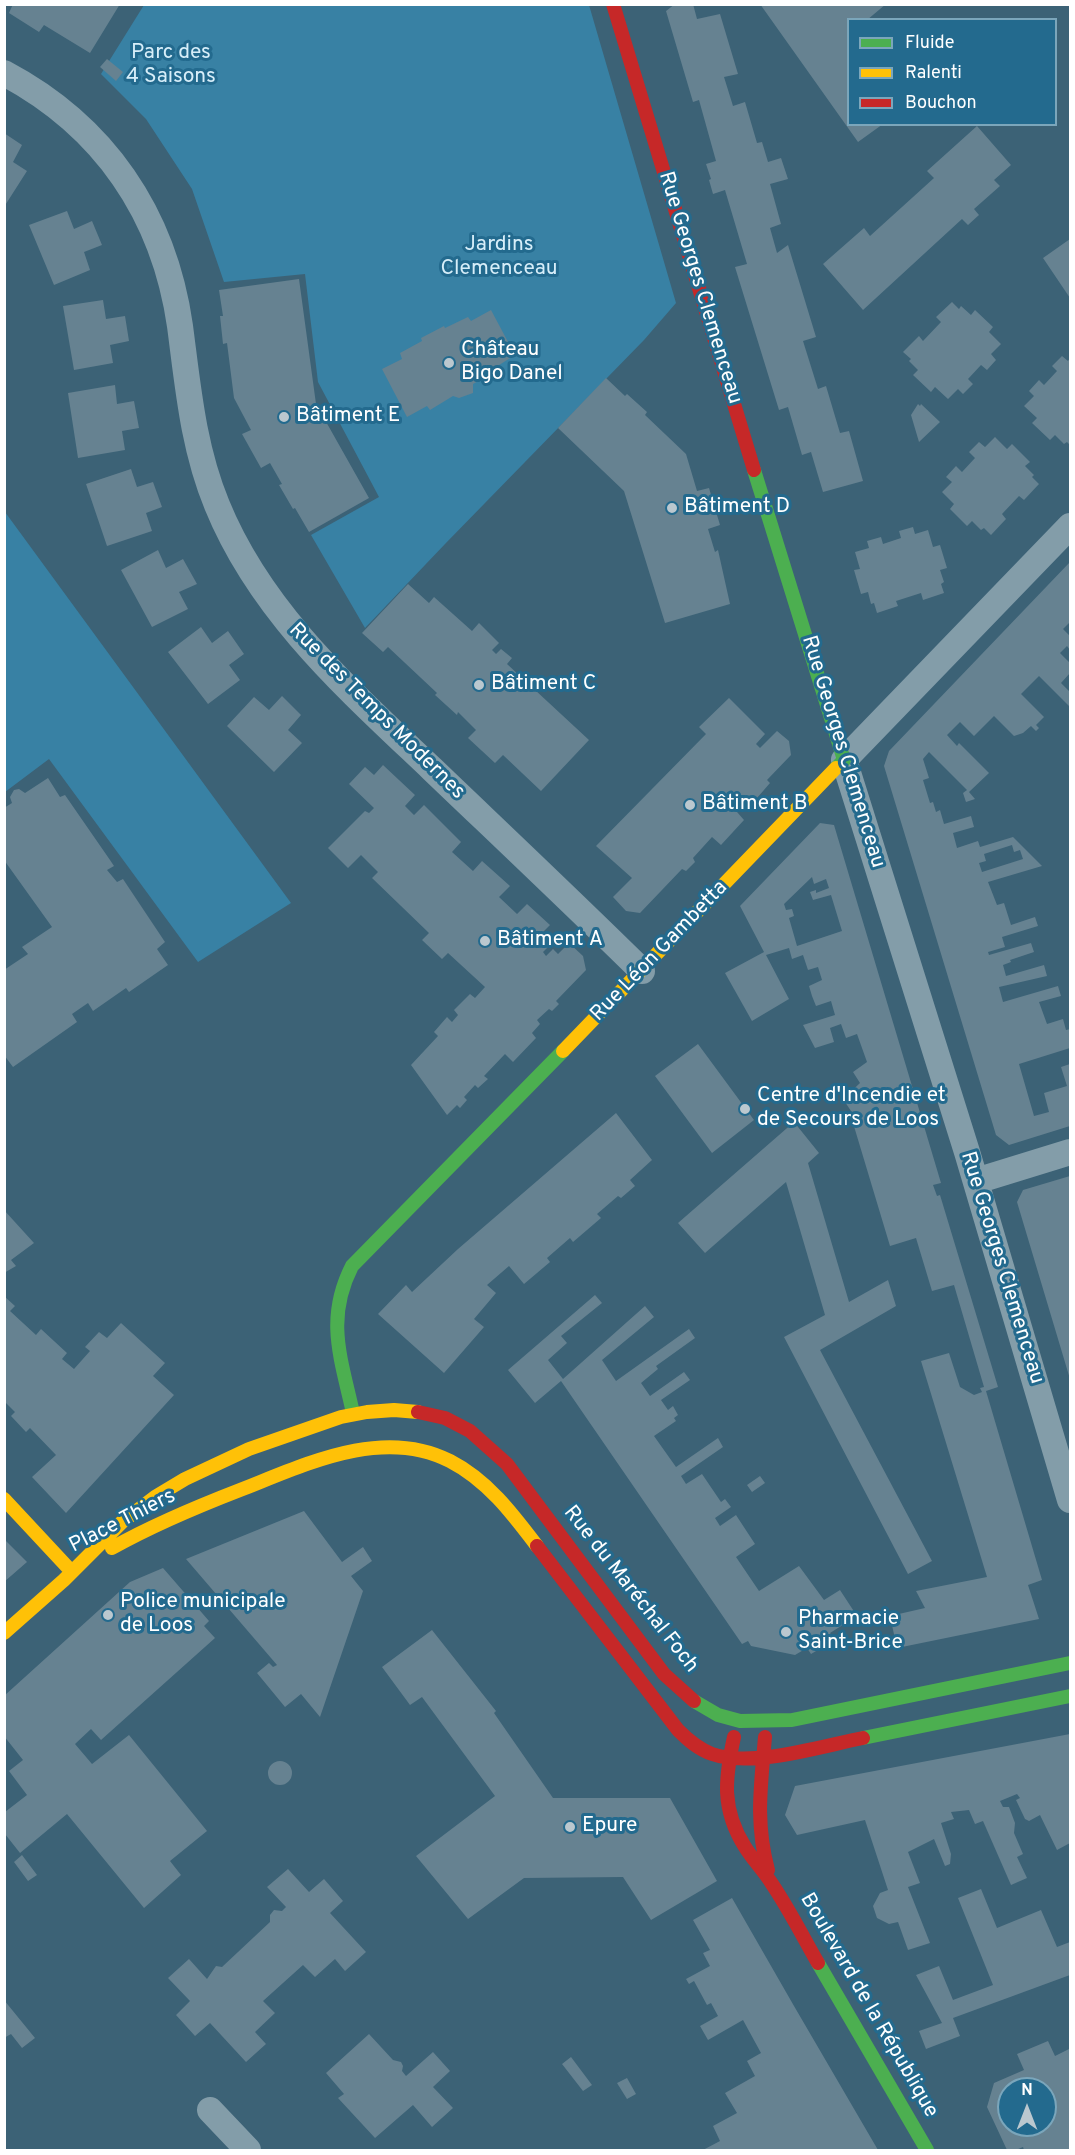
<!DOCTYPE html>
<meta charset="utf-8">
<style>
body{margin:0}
#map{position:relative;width:1075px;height:2155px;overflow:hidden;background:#3c6276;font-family:Overpass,sans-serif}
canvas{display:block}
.frame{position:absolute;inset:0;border:6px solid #fff;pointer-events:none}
.legend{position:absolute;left:847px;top:18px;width:210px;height:108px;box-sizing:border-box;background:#236a8e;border:2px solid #7ba6bb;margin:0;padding:8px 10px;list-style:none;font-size:18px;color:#fff}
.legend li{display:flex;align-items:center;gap:12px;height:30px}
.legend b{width:30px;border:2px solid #7ba6bb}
.north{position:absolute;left:997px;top:2077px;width:60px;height:60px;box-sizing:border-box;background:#236a8e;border:2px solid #7ba6bb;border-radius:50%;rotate:0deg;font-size:16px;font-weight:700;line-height:24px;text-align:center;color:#fff}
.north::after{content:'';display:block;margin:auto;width:21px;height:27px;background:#bbc8cf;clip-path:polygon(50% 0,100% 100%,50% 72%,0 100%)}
</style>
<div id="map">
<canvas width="1075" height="2155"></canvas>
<div class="frame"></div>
<ul class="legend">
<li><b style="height:8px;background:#4caf50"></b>Fluide</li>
<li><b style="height:8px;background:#ffc107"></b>Ralenti</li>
<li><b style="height:8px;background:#c62828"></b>Bouchon</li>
</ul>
<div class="north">N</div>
</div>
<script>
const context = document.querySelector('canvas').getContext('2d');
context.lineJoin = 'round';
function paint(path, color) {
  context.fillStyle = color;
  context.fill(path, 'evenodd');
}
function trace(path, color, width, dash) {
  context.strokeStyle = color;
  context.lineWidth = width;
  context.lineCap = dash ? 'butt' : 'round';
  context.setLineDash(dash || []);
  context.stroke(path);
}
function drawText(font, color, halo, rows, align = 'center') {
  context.font = font + ' Overpass,sans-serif';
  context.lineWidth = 6;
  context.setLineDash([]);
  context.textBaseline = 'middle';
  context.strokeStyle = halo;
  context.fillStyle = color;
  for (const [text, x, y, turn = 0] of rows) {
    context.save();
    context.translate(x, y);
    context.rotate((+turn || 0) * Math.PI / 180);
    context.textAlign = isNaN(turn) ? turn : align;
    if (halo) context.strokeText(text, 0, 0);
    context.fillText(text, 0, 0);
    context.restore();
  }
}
const green = new Path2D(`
 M144 5H589L676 303 644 340 445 544 365 628 311 535 379 497 318 382 305 274 224 282 192 189 146 119 101 74Z
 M5 512 291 903 198 962 49 759 5 792Z`);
const building = new Path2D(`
 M13 4H120L90 53 44 25 39 32 9 13Z
 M675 4H693L697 19 720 14 738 74 724 77 733 106 745 102 757 143 762 142 768 162 781 158 788 179 770 184 781 224 770 228 777 253 788 245 816 337 803 341 818 389 826 386 840 433 849 431 863 481 823 492 811 452 802 455 788 407 779 410 735 267 747 264 725 190 713 194 709 180 711 179 706 164 716 161 699 100 693 102 666 11Z
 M760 4H886L867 20H848V124H883L858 142Z
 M107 59 123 72 116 81 100 67Z
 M977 126 1011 165 994 180 1000 186 974 209 979 215 968 225 962 219 863 310 823 264 864 228 870 236 934 178 927 171Z
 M4 133 22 145 13 162 27 171 4 207Z
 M67 211 74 229 92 221 102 245 84 252 90 270 54 285 29 225Z
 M1070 239V298L1043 258Z
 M299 279 316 404 369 498 309 532 295 508 293 509 279 485 282 484 270 463 261 468 242 434 251 430 234 398 227 343 223 344 220 316H223L219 290Z
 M103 300 106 319 125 316 129 341 110 345 113 363 74 370 63 306Z
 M952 302 959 309 961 306 971 315 975 310 993 327 989 332 1001 344 991 354 996 360 987 370 981 365 968 379 973 384 963 394 958 389 948 399 935 387 931 392 913 375 918 370 909 361 911 359 903 352 919 336 923 341 941 322 936 317Z
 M491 310 515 355 496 367 498 370 473 384V393L459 398 453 396 430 410 427 406 407 417 382 369 402 359 400 353 422 341 421 338 444 326 445 328 468 317 471 321Z
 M1062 356 1068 361 1070 358V445L1067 442 1064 444 1055 435 1050 440 1032 423 1037 418 1024 406 1034 396 1029 391 1039 380 1044 385 1057 371 1052 366Z
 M606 378 625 396 627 394 647 412 645 415 686 454 697 491 709 488 720 525 708 529 715 552 718 550 730 604 665 623 624 491 558 428Z
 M115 385 117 404 134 401 139 428 122 431 125 450 78 458 68 393Z
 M918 404 920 406 921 404 940 422 919 442 911 415Z
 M995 437 1007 449 1012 444 1030 462 1025 466 1034 475 1032 477 1039 484 1024 500 1019 496 1002 514 1006 519 991 535 984 528 981 530 972 521 967 526 950 509 954 504 942 492 952 482 946 477 956 466 962 472 975 458 969 452 979 442 985 447Z
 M131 469 137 487 153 482 162 507 146 513 152 531 107 546 86 484Z
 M913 527 915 534 928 530 933 547 940 545 947 568 940 570 944 582 941 584 944 593 923 600 921 593 896 601 898 606 877 613 874 603 871 604 868 592 861 594 854 570 860 569 855 552 869 548 867 541 881 537 883 544 901 538 899 531Z
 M158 550 166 568 183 559 197 584 179 592 188 609 152 627 121 570Z
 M1070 562V622L1063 629 1070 636V650L1067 646 1060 653 1070 663V673L1061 683 1070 692V707L1039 676 1021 694 1044 717 1036 725 1039 728 1036 731 1031 726 1023 733 1014 736 994 716 974 736 960 722 947 735 957 746 959 743 989 773 969 792 975 799 966 802 963 793 967 790 929 752 923 759 929 778 923 780 930 803 933 802 936 812 940 810 944 824 971 816 974 827 953 833 957 848 978 841 980 847 1013 837 1042 866 988 882 997 905 1004 903 1011 925 1035 917 1038 926 1002 937 1005 947 988 952 989 955 1031 943 1034 952 1010 960 1011 962 1003 965 1006 976 1044 965 1047 976 999 987 1003 1002 1058 986 1061 996 1039 1002 1047 1024 1063 1019 1066 1030 1070 1029V1048L1019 1064 1034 1116 1049 1112 1044 1093 1067 1086 1061 1067 1070 1064V1126L1009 1145 996 1135 884 766 889 751ZM1012 845 1014 852 1020 850 1023 859 982 872 979 863 986 861 984 854Z
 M408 584 429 603 434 597 472 631 479 623 499 643 492 650 496 654 501 649 512 658 507 664 589 740 541 791 503 755 495 763 468 738 476 730 458 712 457 715 435 695 437 693 388 647 383 652 362 633Z
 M201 627 212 643 228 631 244 654 229 665 240 680 208 704 168 652Z
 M282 696 301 715 288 730 302 743 274 772 227 726 254 697 269 710Z
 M729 698 765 734 756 744 760 748 777 731 789 741 791 755 767 780 770 783 757 798 753 795 737 812 744 820 721 845 712 837 693 858 695 862 686 871 682 869 640 913 626 911 613 897 632 878 596 846 706 734 699 727Z
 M383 765 415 795 405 806 414 815 424 805 461 842 452 852 473 871 482 861 510 886 499 897 517 914 527 904 550 925 540 935 550 945 543 952 546 956 553 949 558 954 569 943 583 956 586 970 556 1001 559 1004 552 1011 549 1009 537 1020 540 1024 532 1033 536 1038 513 1062 505 1054 484 1076 488 1079 478 1088 475 1085 464 1097 467 1100 460 1108 457 1105 447 1115 411 1065 438 1036 434 1032 447 1017 452 1022 458 1015 454 1010 470 994 475 998 485 987 448 953 442 959 422 940 429 933 372 878 378 872 361 855 348 868 328 848 365 811 369 813 374 808 349 784 365 767 374 775Z
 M48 778 60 797 65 795 110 860 114 866 107 870 117 882 123 879 165 942 157 949 168 965 129 992 126 988 93 1011 88 1003 72 1014 77 1022 13 1067 4 1055V970L28 954 22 947 52 927 4 860V808L12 803 10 797 14 790 19 789 25 793Z
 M820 823 834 825 941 1183 933 1185 937 1196 940 1195 998 1387 986 1391 1042 1580 1028 1585 1039 1619 897 1648 890 1616 925 1608 916 1591 987 1577 921 1361 949 1353 960 1387 974 1395 982 1392 980 1388 984 1387 954 1285 932 1291 916 1238 890 1246 853 1123 857 1120 843 1099 860 1083 853 1072 867 1062 857 1034 846 1038 841 1024 830 1028 834 1042 815 1048 803 1025 835 1015 831 1001 816 1006 812 996 809 986 822 980 818 967 808 970 803 955 792 959 789 948 766 955 789 999 752 1021 725 973 764 952 740 906ZM812 877 814 884 826 879 829 888 816 893V890L810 892 813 900 831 895 842 931 797 946 789 918 794 916 792 909 786 910 784 904Z
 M698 1044 754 1120 712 1153 655 1076Z
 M616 1113 652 1160 630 1180 635 1186 621 1198 618 1196 597 1214 601 1218 573 1242 570 1238 547 1258 550 1262 524 1284 509 1266 487 1285 496 1293 474 1319 484 1327 444 1373 378 1314 406 1285 412 1292 458 1249Z
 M794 1122 819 1153 808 1163 849 1302 888 1280 896 1306 820 1350 932 1561 908 1574 784 1337 825 1315 786 1182 705 1253 678 1223Z
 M1070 1176V1379L1017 1202 1023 1190Z
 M4 1210 34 1243 11 1260 16 1266 4 1273Z
 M595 1295 602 1303 561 1336 567 1343 548 1360 563 1379 645 1306 654 1317 602 1360 616 1381 689 1329 695 1338 656 1366 658 1369 641 1383 650 1396 684 1372 690 1380 661 1400 668 1410 673 1406 678 1415 674 1418 676 1421 654 1436 676 1467 718 1438 723 1447 681 1476 686 1484 702 1474 721 1502 725 1499 731 1507 715 1518 720 1526 736 1515 755 1544 736 1557 759 1591 799 1566 824 1600 840 1590 857 1616 830 1633 832 1636 826 1641 828 1644 811 1654 807 1648 795 1655 751 1646 748 1641 742 1644 561 1381 535 1403 508 1370Z
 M4 1296 15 1306 10 1311 36 1335 41 1329 67 1353 62 1359 74 1369 90 1351 85 1347 99 1332 107 1338 121 1323 165 1363 153 1376 174 1395 66 1513 32 1477 56 1455 30 1428 26 1432 11 1416 15 1412 4 1401Z
 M760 1476 765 1483 752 1492 747 1485Z
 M304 1511 342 1562 363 1547 372 1561 351 1576 363 1591 320 1717 301 1694 285 1707 257 1673 269 1663 273 1667 277 1665 186 1559Z
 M4 1539 27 1562 4 1582Z
 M163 1568 209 1621 204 1626 215 1638 101 1740 91 1729 75 1744 92 1764 129 1735 207 1831 170 1861 181 1875 144 1908 67 1814 20 1853 5 1834V1812L27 1795 9 1771 23 1760 4 1736V1696L130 1582Z
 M432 1630 496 1711 494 1713 553 1798H670L717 1881 651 1920 623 1877 524 1878 468 1919 416 1856 495 1796 422 1697 410 1705 382 1667Z
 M1070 1734V1843L1057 1850 1040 1815 1029 1821 1025 1819 1016 1800 1020 1798 1017 1794 1000 1801 1003 1807H1009L1015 1823 1014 1833 1023 1854 1017 1857 1027 1878 1011 1885 983 1821 975 1824 969 1810 951 1812 954 1819 941 1823 951 1854 950 1864 945 1866 934 1839 908 1852 920 1883 908 1887 930 1943 908 1950 898 1922 889 1924 877 1918 873 1906 880 1893 888 1890 865 1820 797 1835 785 1815 795 1786Z
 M268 1773a12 12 0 1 1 24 0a12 12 0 1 1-24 0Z
 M22 1855 37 1875 28 1881 14 1862Z
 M288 1869 309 1892 324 1879 343 1901 330 1913 366 1952 345 1971 335 1959 315 1977 303 1965 263 2001 275 2013 255 2032 266 2044 246 2062 210 2023 195 2036 176 2015 190 2001 168 1978 189 1959 207 1979 216 1966 222 1967 270 1922V1915L274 1910 282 1911 286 1907 267 1887Z
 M981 1889 997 1928 1041 1910 1057 1947 1070 1942V1975L953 2018 960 2036 926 2049 919 2031 942 2023 916 1975 939 1966 953 2000 993 1985 958 1898Z
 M732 1898 794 2006 878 2150H703L720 2141 713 2126 737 2113 725 2093 755 2076 747 2061 761 2053 743 2020 708 2040 700 2026 718 2016 711 2003 707 2005 694 1981 689 1984 686 1979 710 1966 703 1953 710 1950 693 1920Z
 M4 2000 35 2038 22 2048 11 2034 4 2038Z
 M369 2034 393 2060 401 2062 403 2066 402 2071 406 2076 433 2052 450 2071 433 2087 453 2108 432 2127 413 2105 375 2138 338 2098 344 2094 326 2073Z
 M1048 2041 1055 2056 1069 2049 1070 2052V2150H1024L1023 2147 1016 2150H1007L987 2107 994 2083 1024 2070 1017 2054ZM1009 2089H1045V2125H1009Z
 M571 2057 592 2085 583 2091 562 2064Z
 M627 2078 636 2094 627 2099 617 2083Z`);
const street = new Path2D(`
 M4 73C104 126 164 214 180 326 188 387 193 447 217 505 261 613 349 690 432 769 502 836 573 903 642 971
 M1070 526 844 760 967 1152 1070 1500
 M976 1181 1070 1152
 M210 2110 248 2150`);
const fast = new Path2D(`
 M754 470 844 760 836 768
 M353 1413C341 1358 325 1319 352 1266L563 1051
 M694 1701 718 1715 740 1721 792 1720 1070 1663
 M863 1738 1070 1696
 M818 1963 927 2150`);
const slow = new Path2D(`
 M563 1051 836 768
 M4 1499 72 1572
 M112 1548C153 1525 196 1507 240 1490 304 1465 382 1426 450 1461 487 1480 512 1513 537 1546
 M4 1633 64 1580 122 1522 155 1497 185 1479 249 1449 341 1417 367 1412 394 1410 418 1412`);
const jam = new Path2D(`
 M613 4 754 470
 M418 1412 445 1418 470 1431 507 1464 664 1674 694 1701
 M537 1546 678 1730C688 1740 698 1749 712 1754 752 1768 822 1746 863 1738
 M734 1737C725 1778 721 1809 745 1847 753 1860 764 1871 772 1884 789 1909 803 1937 818 1963
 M765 1737C761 1785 755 1822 768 1870`);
const markers = [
 [449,363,6,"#bbc8cf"],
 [284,417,6,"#bbc8cf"],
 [672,508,6,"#bbc8cf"],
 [479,685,6,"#bbc8cf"],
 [690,805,6,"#bbc8cf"],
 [485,941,6,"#bbc8cf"],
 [745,1109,6,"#bbc8cf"],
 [108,1615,6,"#bbc8cf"],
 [786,1632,6,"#bbc8cf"],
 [570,1827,6,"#bbc8cf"]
];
const parkNames = [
 ["Parc des",171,54],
 ["4 Saisons",171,78],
 ["Jardins",499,246],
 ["Clemenceau",499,270]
];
const streetNames = [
 ["Rue Georges Clemenceau",699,288,73],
 ["Rue des Temps Modernes",376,712,45],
 ["Rue Georges Clemenceau",842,752,73],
 ["Rue Léon Gambetta",660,952,-46],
 ["Rue Georges Clemenceau",1001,1268,73],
 ["Place Thiers",123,1522,-27],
 ["Rue du Maréchal Foch",630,1590,52],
 ["Boulevard de la République",868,2006,60]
];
const poiNames = [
 ["Château",461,351],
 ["Bigo Danel",461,375],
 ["Bâtiment E",296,417],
 ["Bâtiment D",684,508],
 ["Bâtiment C",491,685],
 ["Bâtiment B",702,805],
 ["Bâtiment A",497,941],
 ["Centre d'Incendie et",757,1097],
 ["de Secours de Loos",757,1121],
 ["Police municipale",120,1603],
 ["de Loos",120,1627],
 ["Pharmacie",798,1620],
 ["Saint-Brice",798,1644],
 ["Epure",582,1827]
];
paint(green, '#3881a4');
paint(building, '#668291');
trace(street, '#839da9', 26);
trace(fast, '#4caf50', 14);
trace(slow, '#ffc107', 14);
trace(jam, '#c62828', 14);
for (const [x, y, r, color] of markers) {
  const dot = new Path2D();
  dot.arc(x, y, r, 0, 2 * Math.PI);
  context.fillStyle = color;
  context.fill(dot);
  trace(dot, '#236a8e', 2);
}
drawText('21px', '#d7eef9', '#236a8e', parkNames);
drawText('21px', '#fff', '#236a8e', streetNames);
drawText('21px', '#fff', '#236a8e', poiNames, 'left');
</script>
